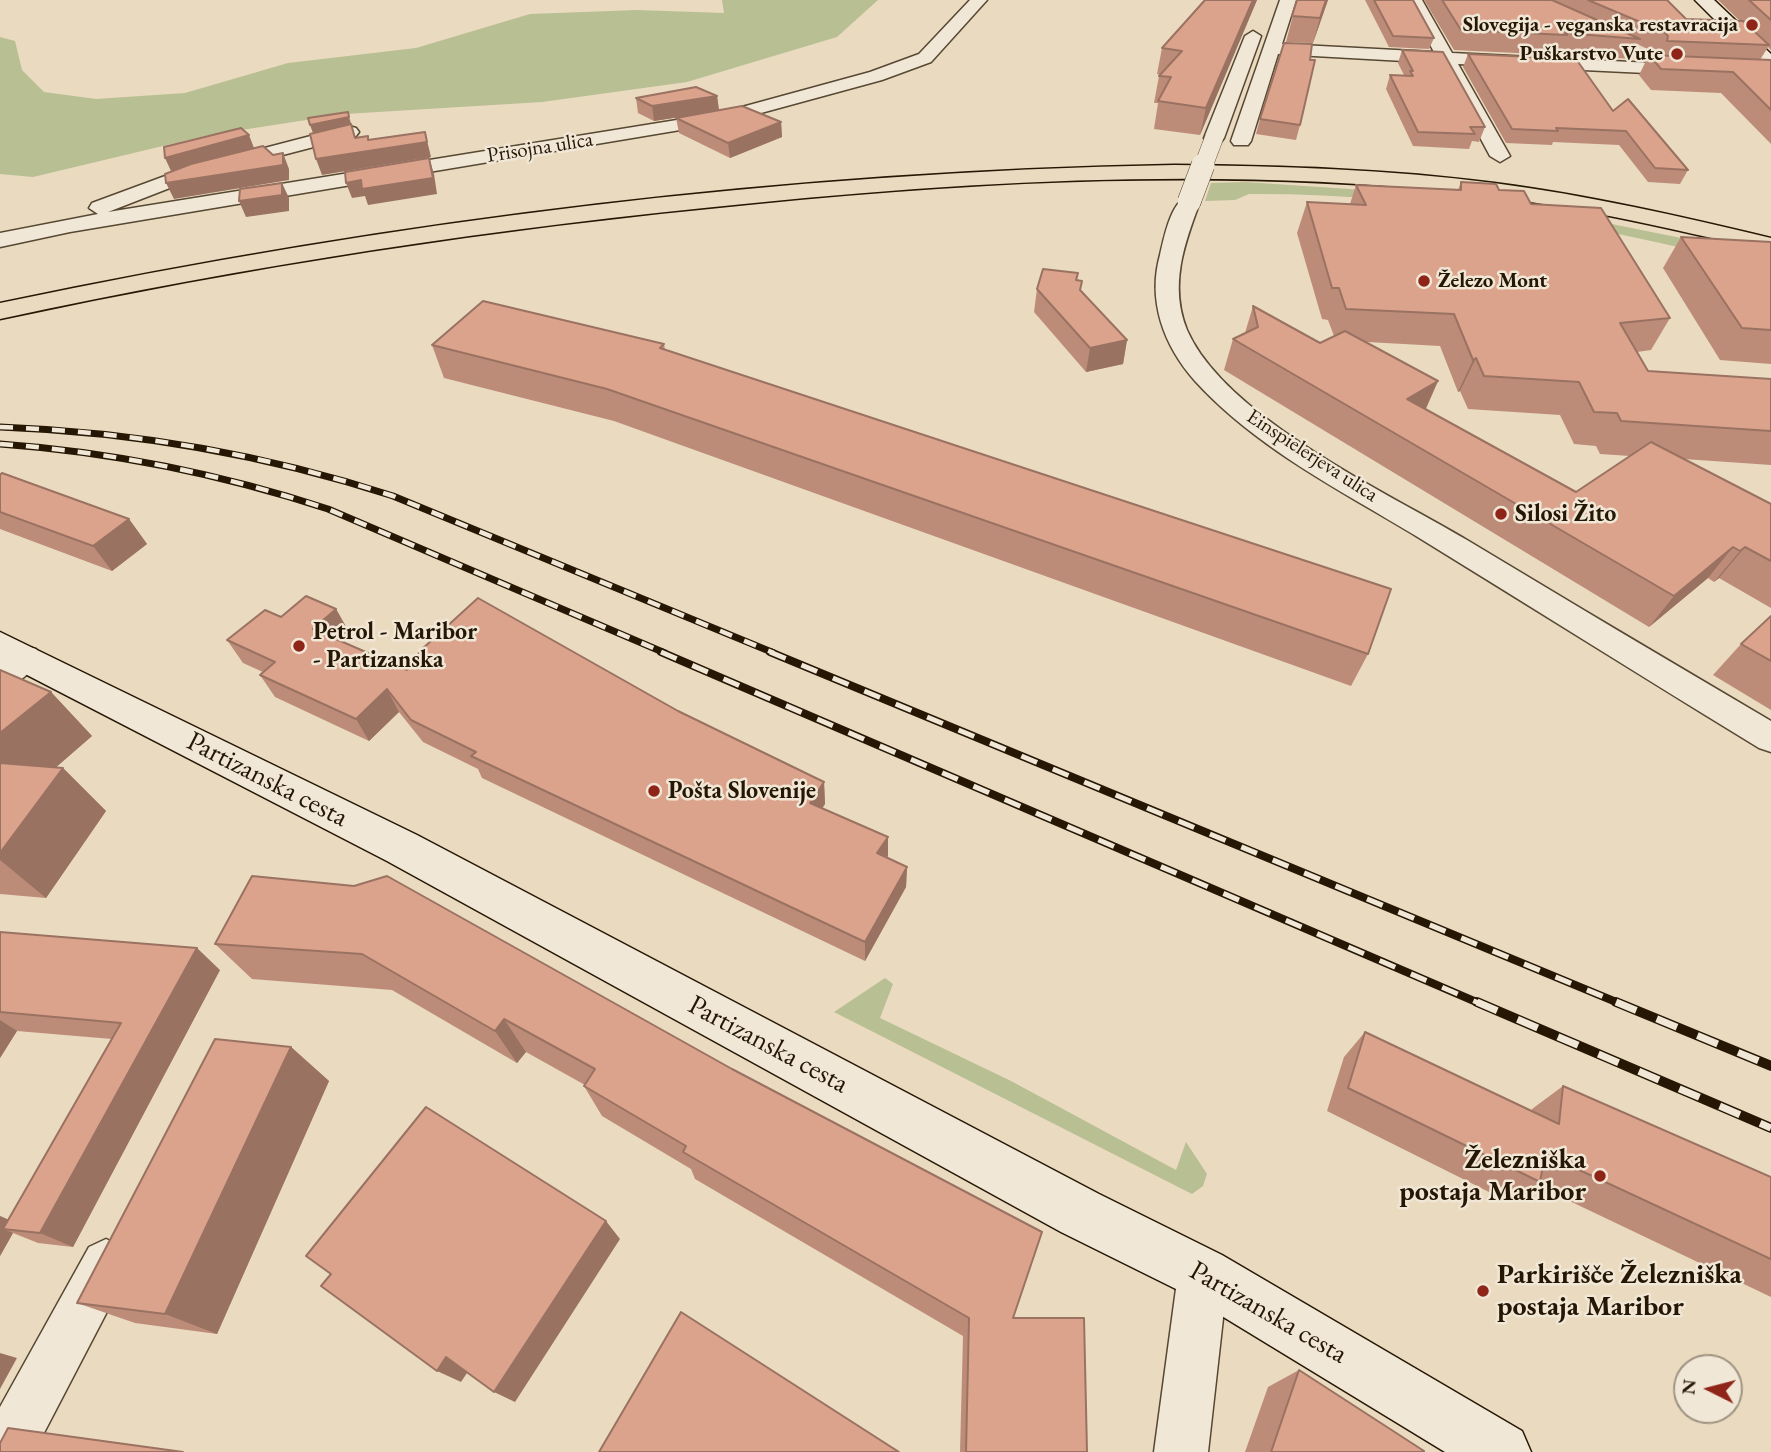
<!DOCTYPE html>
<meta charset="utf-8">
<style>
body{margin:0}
#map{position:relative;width:1771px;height:1452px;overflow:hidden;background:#eadac0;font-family:"EB Garamond",serif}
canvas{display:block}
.north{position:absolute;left:1673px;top:1354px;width:70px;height:70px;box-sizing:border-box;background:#f1e7d6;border:2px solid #9f9482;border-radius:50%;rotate:276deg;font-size:19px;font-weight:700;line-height:28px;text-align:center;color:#251703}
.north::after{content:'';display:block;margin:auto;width:24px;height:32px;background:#8f2418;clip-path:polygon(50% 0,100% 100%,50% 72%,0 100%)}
</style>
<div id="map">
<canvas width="1771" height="1452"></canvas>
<div class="north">N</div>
</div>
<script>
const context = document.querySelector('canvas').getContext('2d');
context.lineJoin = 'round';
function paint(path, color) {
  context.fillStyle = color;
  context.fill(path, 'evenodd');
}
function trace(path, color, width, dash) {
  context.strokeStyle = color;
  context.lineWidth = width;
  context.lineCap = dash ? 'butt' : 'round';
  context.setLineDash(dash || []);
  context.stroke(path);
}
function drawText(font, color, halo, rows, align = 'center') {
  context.font = font + ' "EB Garamond",serif';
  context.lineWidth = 5;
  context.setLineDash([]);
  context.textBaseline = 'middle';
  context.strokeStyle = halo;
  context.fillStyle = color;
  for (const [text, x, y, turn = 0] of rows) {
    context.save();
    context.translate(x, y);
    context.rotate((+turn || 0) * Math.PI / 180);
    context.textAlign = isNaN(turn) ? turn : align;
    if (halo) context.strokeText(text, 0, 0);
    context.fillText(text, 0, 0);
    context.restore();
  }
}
const green = new Path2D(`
 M722 0H878L837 37 687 82 542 102 345 114 209 135 33 177 0 174V37L15 41 22 70 44 92 96 99 185 93 288 63 416 48 530 14 637 10 724 13Z
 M1245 182 1424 194 1582 218 1686 239 1771 270C1600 225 1426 193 1249 194L1235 200 1205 201 1211 183Z
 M885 978 893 984 880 1018 1011 1081 1176 1170 1186 1142 1207 1174 1203 1186 1192 1194 834 1012Z`);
const street = new Path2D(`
 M970 0H987L931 62 882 80 728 122 70 232 0 247V233L98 214 89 208 92 203 184 169 349 126 356 128 359 132 356 136 198 177 108 212 720 113 870 72 919 54Z
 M1280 0H1296L1282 44 1434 52 1406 0H1422L1452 53 1771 69V79L1458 64 1510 156 1500 162 1490 156 1440 63 1278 54 1251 141 1248 145H1234L1231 141Z
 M1253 31 1261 36 1224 138 1221 142H1207L1204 138 1245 36Z
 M1189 196 1200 202C1184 244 1169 286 1187 330 1225 417 1386 492 1467 540 1568 601 1669 661 1771 721V752L1759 748C1644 678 1530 606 1416 536 1340 490 1256 448 1195 381 1164 346 1147 301 1160 255 1164 238 1171 200 1189 196Z
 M24 646 36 649 41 658C32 673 16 685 0 690V659L12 649Z
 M106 1239 123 1247 131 1264 123 1281 34 1452H0V1407L89 1247Z
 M1203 1249 1221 1256 1228 1274 1208 1452H1154L1178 1274 1185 1256Z`);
const secondary = new Path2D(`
 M1695 0H1714L1771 54V71L1764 69Z
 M0 632 417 835 1099 1194 1222 1255 1522 1431 1531 1452H1445L1184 1293 1061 1232 387 861 0 661Z`);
const highway = new Path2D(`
 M1174 165C1281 166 1388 169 1494 183 1587 195 1679 216 1771 238V252C1666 227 1561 203 1454 192 1221 168 987 180 754 203 500 227 249 265 0 319V303C386 222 780 172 1174 165Z`);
const railFar2 = new Path2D(`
 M0 427C135 432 264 454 393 496L774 653
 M0 444C113 452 221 474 328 509L665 653`);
const railFar1 = new Path2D(`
 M661 652 1481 1004
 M770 652 1621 1004`);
const rail = new Path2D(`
 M1477 1002 1771 1128
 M1616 1002 1771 1066`);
const streetBridgeFar1 = new Path2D(`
 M1203 167 1214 138`);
const streetBridge = new Path2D(`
 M1189 202 1203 165`);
const wall = new Path2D(`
 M1204 0H1257L1200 135 1154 129 1158 103H1154L1159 76 1161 75 1157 74 1162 48Z
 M1297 0H1328L1313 43 1286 42Z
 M1365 0H1413L1434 38 1429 49 1389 47Z
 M1424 0H1667L1686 19 1740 21 1718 0H1771V50L1768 47 1760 60H1771V144L1721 93 1651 90 1639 75 1649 55H1657L1654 52 1637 44 1630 59 1559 53 1558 55 1454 50Z
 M1402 50 1485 127 1479 142 1472 141 1469 149 1413 146 1386 89 1390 75H1404L1398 63Z
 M1468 54 1613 111 1688 170 1680 184 1648 182 1619 145 1553 142 1552 145 1506 143 1463 67Z
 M717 96 719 110 781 122 782 137 730 158 679 133 676 118 703 113 654 121 638 113 636 98Z
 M1260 119 1300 125 1296 140 1256 134Z
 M1461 182 1499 190 1531 204 1670 318 1651 350 1637 352 1648 371 1771 379V465L1684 459 1771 504V608L1719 578 1714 582 1708 578 1649 627 1224 370 1233 339 1245 333 1253 306 1320 343 1334 336 1328 320 1322 319 1297 233 1307 202 1350 204 1356 185 1458 190ZM1367 342 1440 346 1458 392 1460 391 1468 409 1560 415 1574 444 1596 446 1600 454 1630 456 1576 492 1426 409 1438 381Z
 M1681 237 1771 242V364L1720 360 1663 268Z
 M1078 273 1077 280 1081 291 1127 340 1123 364 1086 372 1034 312 1037 289Z
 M664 344 665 350 1368 654 1351 686 614 421 444 378 432 345Z
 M0 475 129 519 147 544 112 571 0 529Z
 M336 609 349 632 339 641 407 670 678 711 824 782 825 804 822 808 887 858 907 867 906 887 865 961 482 778 478 769 423 742 399 712 369 741 275 697 260 675 263 672 243 663 227 640 281 617Z
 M1771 616V710L1713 675 1741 644Z
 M0 670 51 692 92 736 56 767 63 768 106 811 46 898 0 894Z
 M354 886 1013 1318 1087 1452H960L963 1336 695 1179 691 1169 602 1116 584 1086 585 1085 526 1052 517 1063 392 990 252 979 215 944Z
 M0 932 220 970 73 1247 38 1243 13 1233 0 1256V1216L9 1220 112 1039 17 1031 0 1058Z
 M1365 1032 1532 1111V1109L1563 1086 1771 1177V1297L1536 1185 1509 1202 1327 1111 1344 1057Z
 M291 1047 329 1081 217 1334 135 1323 77 1303Z
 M1299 1370 1424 1452H1245L1268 1387Z`);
const shadedWall = new Path2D(`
 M1253 0H1257L1200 135 1206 108Z
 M1326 0H1328L1313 43 1320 18Z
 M717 96 719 111 654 121 652 106Z
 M349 117 356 139 368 140V136L373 150 425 132 431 157 322 175 316 159 351 124 313 133 310 125Z
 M781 122 782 137 730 158 728 143Z
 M249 135 254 148 171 171 165 158Z
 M283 153 289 169V180L174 199 166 183Z
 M429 158 434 174 437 194 368 205 365 196 352 198 346 183Z
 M282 183 289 198V211L246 217 239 201Z
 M1127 340 1123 364 1086 372 1090 348Z
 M1476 358 1460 391 1458 392 1473 360Z
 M1438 381 1424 412 1407 399Z
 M129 519 147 544 112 571 93 546Z
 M1733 547 1708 578 1649 627 1674 596Z
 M1745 547 1719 578 1714 582 1740 551Z
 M336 609 349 632 327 652 313 629Z
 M387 689 399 712 369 741 356 719Z
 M51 692 92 736 15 803 0 789V733Z
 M63 768 106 811 46 898 0 860V853Z
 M824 782 825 804 812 824 810 803Z
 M888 837V857L877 853Z
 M907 867 906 887 865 961V942Z
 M197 948 220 970 73 1247 40 1233Z
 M504 1019 526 1052 517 1063 495 1031Z
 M0 1020 17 1031 0 1058Z
 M291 1047 329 1081 217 1334 165 1314Z
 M0 1216 18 1224 3 1229 13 1233 0 1256Z
 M606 1221 620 1239 515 1402 494 1392Z
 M0 1353 17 1358 0 1389Z
 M446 1357 469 1370 461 1382 437 1371Z`);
const building = new Path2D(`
 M1205 0H1253L1206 108 1158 101 1171 77 1159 76 1182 51 1162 48Z
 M1297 0H1326L1320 18 1292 16Z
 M1374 0H1413L1434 38 1393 36Z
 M1442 0H1552L1640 39 1565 33 1567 35 1461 30Z
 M1588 0H1667L1686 19 1743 21 1769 45 1667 41 1668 36 1664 32Z
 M1749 0H1771V20Z
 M1284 43 1312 44 1310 60H1315L1300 125 1260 119Z
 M1402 50 1443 52 1485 127H1470L1475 134 1418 132 1390 75 1413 76 1410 71H1413Z
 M1468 54 1576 59 1613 111 1628 99 1688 170 1655 168 1626 131 1556 128 1558 131 1512 129Z
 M1649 55 1771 60V110L1733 72 1661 69Z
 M696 87 717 96 652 106 636 98Z
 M742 106 781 122 728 143 676 118Z
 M348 112 349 117 310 125 308 118Z
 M351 124 355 138 368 136V140L425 132 427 142 316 159 310 134Z
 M241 128 249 135 165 158 164 147Z
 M263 146 273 155 283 153V165L166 183 165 174 191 164Z
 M429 158 433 178 362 189 361 180 346 183 345 172Z
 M1461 182 1496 184 1499 190 1524 191 1531 204 1601 208 1670 318 1620 323 1648 371 1771 379V431L1621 421 1617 413 1594 412 1579 382 1484 376 1476 358 1473 360 1454 314 1346 309 1339 288H1332L1307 202 1366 205 1356 185 1461 190Z
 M282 183V195L239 201 240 189Z
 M1681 237 1771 242V330L1742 328Z
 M1043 269 1078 273 1076 280 1082 281 1080 290 1127 340 1090 348 1037 289Z
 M483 301 664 344 660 348 1391 589 1368 654 607 389 432 345Z
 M1253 306 1320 343 1345 331 1438 381 1407 399 1576 492 1651 442 1771 504V561L1745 547 1740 551 1733 547 1674 596 1233 339 1258 327Z
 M2 473 129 519 93 546 0 512V475Z
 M306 596 336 609 313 629 407 670 421 650 478 598 678 711 824 782 810 803 888 837 877 853 907 867 865 942 471 756 476 752 411 720 387 689 356 719 260 675 275 662 227 640 265 610 281 617Z
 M1771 616V661L1741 644Z
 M0 670 51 692 0 733Z
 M0 763 63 768 0 853Z
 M252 876 354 886 387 876 732 1069 1042 1232 1013 1318H1084L1087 1452H966L969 1318 683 1152 686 1146 584 1086 595 1069 504 1019 495 1031 362 954 215 944Z
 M0 932 197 948 40 1233 3 1229 121 1023 0 1012Z
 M1365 1032 1559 1124 1563 1086 1771 1177V1259L1545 1154 1540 1182 1348 1088Z
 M215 1039 291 1047 165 1314 77 1303Z
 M426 1107 606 1221 494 1392 446 1357 437 1371 321 1286 331 1274 306 1256Z
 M681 1312 899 1452H599Z
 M1299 1370 1424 1451V1452H1271Z
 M8 1428 183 1452H0V1443Z`);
const markers = [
 [1752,25,7,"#8f2418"],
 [1677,54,7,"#8f2418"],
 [1424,281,7,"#8f2418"],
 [1501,514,7,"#8f2418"],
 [299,646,7,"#8f2418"],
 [654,791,7,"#8f2418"],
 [1600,1176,7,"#8f2418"],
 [1483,1291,7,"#8f2418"]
];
const farPoinames = [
 ["Slovegija - veganska restavracija",1738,25],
 ["Puškarstvo Vute",1663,54],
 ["Železo Mont",1438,281,"left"]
];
const farStreetnames = [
 ["Prisojna ulica",540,148,-9],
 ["Einspielerjeva ulica",1312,456,33]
];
const poiNames = [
 ["Silosi Žito",1515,514],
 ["Petrol - Maribor",313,632],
 ["- Partizanska",313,660],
 ["Pošta Slovenije",668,791]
];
const nearStreetnames = [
 ["Partizanska cesta",267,780,27],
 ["Partizanska cesta",768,1045,28],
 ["Partizanska cesta",1268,1313,30]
];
const nearPoinames = [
 ["Železniška",1586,1160],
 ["postaja Maribor",1586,1192],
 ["Parkirišče Železniška",1497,1275,"left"],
 ["postaja Maribor",1497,1307,"left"]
];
paint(green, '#b8bf92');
trace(street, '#564832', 3);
trace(secondary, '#251703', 3);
trace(highway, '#251703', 3);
paint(street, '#f1e7d6');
paint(secondary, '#f1e7d6');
paint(highway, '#eadac0');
trace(railFar2, '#251703', 7);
trace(railFar1, '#251703', 8);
trace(rail, '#251703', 10);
trace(railFar2, '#f1e7d6', 4.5, [13]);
trace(railFar1, '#f1e7d6', 5, [17]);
trace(rail, '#f1e7d6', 7, [22]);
trace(streetBridgeFar1, '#564832', 19, []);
trace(streetBridge, '#564832', 24, []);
trace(streetBridgeFar1, '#f1e7d6', 18);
trace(streetBridge, '#f1e7d6', 23);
paint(wall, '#bd8c78');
paint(shadedWall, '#9a7262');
paint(building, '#dca38c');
trace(building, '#9a7262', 2);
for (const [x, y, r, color] of markers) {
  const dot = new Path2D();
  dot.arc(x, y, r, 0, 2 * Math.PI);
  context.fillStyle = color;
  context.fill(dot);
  trace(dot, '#f1e7d6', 2.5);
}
drawText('bold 21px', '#251703', '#f1e7d6', farPoinames, 'right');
drawText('21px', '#251703', '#f1e7d6', farStreetnames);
drawText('bold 24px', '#251703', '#f1e7d6', poiNames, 'left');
drawText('28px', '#251703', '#f1e7d6', nearStreetnames);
drawText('bold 28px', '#251703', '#f1e7d6', nearPoinames, 'right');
</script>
